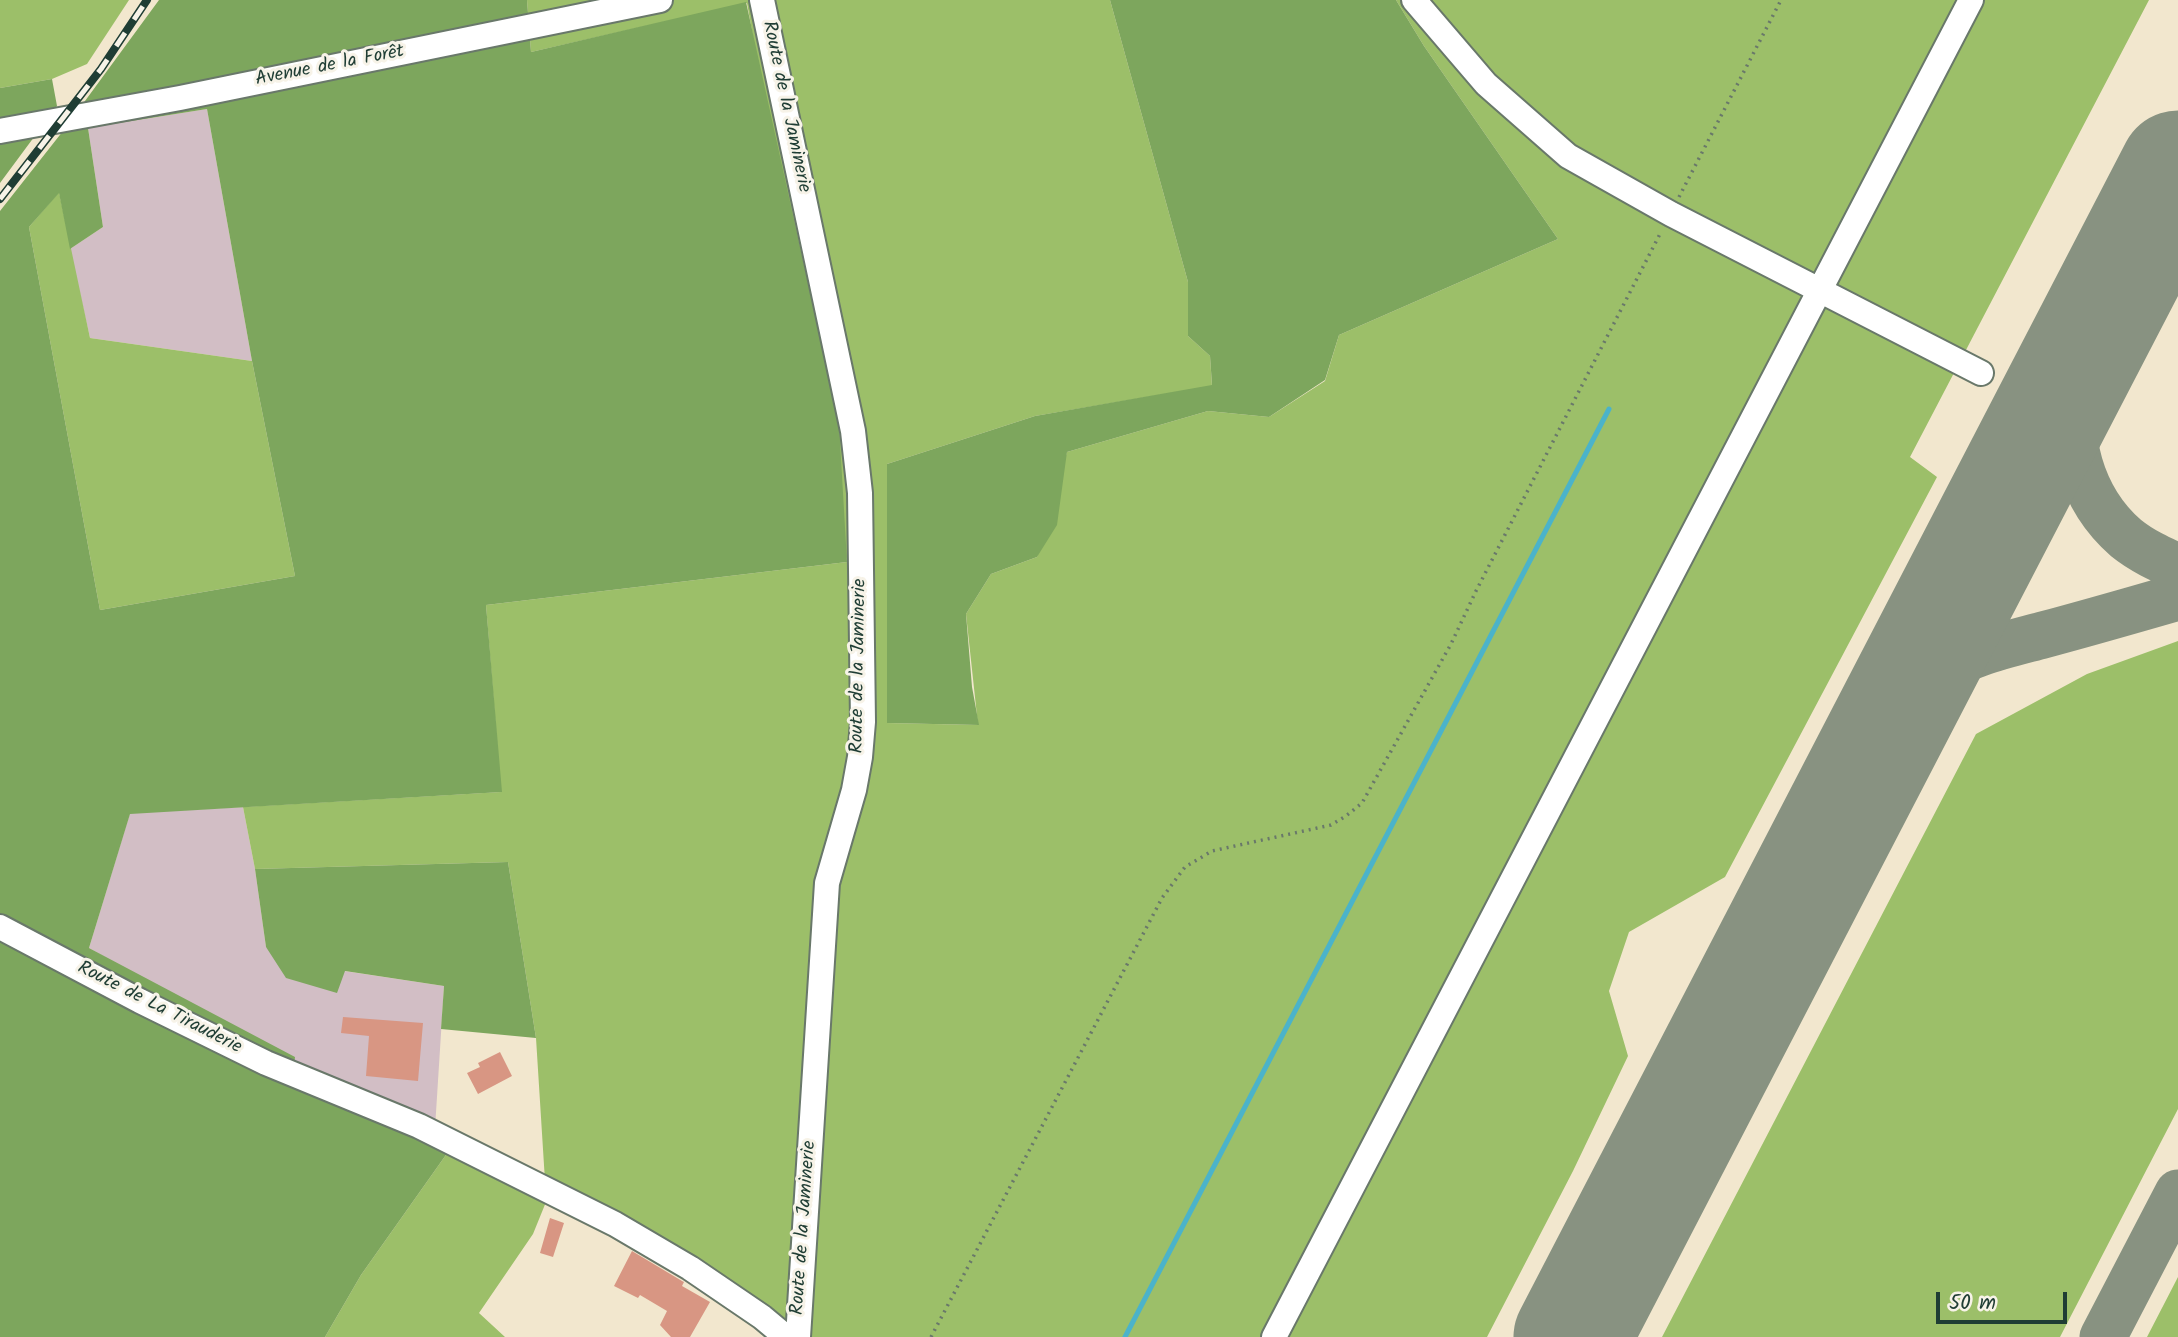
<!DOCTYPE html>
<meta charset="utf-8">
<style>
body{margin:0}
#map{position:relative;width:2178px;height:1337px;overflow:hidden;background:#f2e7ce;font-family:Kalam,sans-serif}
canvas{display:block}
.scale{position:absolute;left:1936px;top:1292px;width:131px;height:32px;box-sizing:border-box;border:4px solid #1f3d34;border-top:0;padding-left:9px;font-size:21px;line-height:24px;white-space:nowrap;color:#1f3d34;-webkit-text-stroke:5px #f7f3e8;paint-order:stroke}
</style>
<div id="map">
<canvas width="2178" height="1337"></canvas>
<div class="scale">50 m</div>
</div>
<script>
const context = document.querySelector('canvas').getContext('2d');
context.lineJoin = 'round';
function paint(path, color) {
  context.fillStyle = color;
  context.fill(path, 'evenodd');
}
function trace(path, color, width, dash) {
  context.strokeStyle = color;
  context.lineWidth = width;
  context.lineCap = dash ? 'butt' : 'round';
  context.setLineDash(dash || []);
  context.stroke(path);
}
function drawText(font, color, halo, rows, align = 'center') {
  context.font = font + ' Kalam,sans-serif';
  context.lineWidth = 6;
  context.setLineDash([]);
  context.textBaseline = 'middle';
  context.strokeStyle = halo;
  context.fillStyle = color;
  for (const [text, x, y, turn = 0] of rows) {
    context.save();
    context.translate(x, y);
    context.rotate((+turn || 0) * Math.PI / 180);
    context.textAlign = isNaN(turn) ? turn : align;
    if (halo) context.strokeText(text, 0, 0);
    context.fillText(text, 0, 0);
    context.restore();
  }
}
const industrial = new Path2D(`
 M207 109 252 361 90 338 70 249 103 227 88 128Z
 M243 807 255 869 266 947 336 992 344 971 444 986 434 1144 89 948 130 813Z`);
const green = new Path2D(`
 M0 0H129L87 64 52 79 0 88Z
 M527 0H1110L1188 282V336L1210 356 1212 386 1035 416 887 464V723L978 725 966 614 991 574 1037 557 1067 452 1208 411 1269 417 1325 381 1339 335 1558 239 1424 46 1396 0H2149L1910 457 1937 477 1725 877 1629 932 1609 991 1628 1056 1573 1171 1487 1337H797L776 1313 707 1268 545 1181 536 1038 508 862 255 869 243 807 501 792 486 605 847 562 747 3 531 52Z
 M59 192 90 338 252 361 295 576 100 610 29 227Z
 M2178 641V1109L2060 1337H1662L1976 734 2087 674Z
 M448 1152 546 1202 533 1234 479 1313 505 1337H325L361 1275Z
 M2178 1277V1337H2147Z`);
const forest = new Path2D(`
 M159 0H527L531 52 746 2 839 424 847 562 486 605 502 792 130 814 89 948 295 1057 292 1084 434 1144 448 1152 361 1275 325 1337H0V211L63 131ZM207 109 252 361 295 576 100 610 29 227 59 193 70 249 103 227 88 128Z
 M1110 0H1396L1424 46 1558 239 1339 335 1325 380 1269 417 1208 411 1067 452 1057 525 1037 557 991 574 966 614 972 687 979 725 887 723V464L1035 416 1212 385 1210 356 1188 336V282Z
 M52 79 57 106 0 183V88Z
 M508 862 536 1038 441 1029 444 986 345 971 337 993 286 978 266 947 255 869Z`);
const stream = new Path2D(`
 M1125 1337 1609 409`);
const taxiway = new Path2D(`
 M2094 331C2089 346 2082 361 2078 376 2063 435 2081 499 2126 538 2142 551 2160 559 2178 567
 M1882 741C1898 716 1913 692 1937 674 1964 654 2010 644 2043 635 2088 623 2133 610 2178 597
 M2103 1337 2178 1193`);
const runway = new Path2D(`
 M1572 1337 2178 169`);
const building = new Path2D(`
 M343 1017 423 1023 418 1081 366 1076 369 1036 341 1033Z
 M500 1052 512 1076 478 1094 467 1073 480 1067 478 1063Z
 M550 1218 564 1223 553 1257 540 1253Z
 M632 1251 682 1281 684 1282 682 1286 710 1302 690 1337H671L660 1325 667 1311 640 1295 638 1298 614 1286Z`);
const path = new Path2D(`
 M1679 197 1781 0
 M931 1337 1162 898 1185 867 1212 851 1331 825 1346 816 1362 803 1451 644 1476 591 1661 232`);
const minor = new Path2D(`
 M762 0 853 431 860 493 863 722 860 757 854 790 827 883 798 1337
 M1414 0 1486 84 1568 156 1671 214 1981 373
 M0 131 180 98 660 0
 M0 927 140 1001 266 1063 419 1126 615 1224 690 1268 762 1317 786 1337
 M1274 1337 1971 0`);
const rail = new Path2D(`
 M0 199 101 69 147 0`);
const streetNames = [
 ["Avenue de la Forêt",330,67,-11],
 ["Route de la Jaminerie",785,107,78],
 ["Route de la Jaminerie",860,666,-89],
 ["Route de La Tirauderie",159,1009,27],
 ["Route de la Jaminerie",805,1228,-86]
];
paint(industrial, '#d2bec5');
paint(green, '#9cbf69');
paint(forest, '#7da65d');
trace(stream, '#4bb3ca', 5);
trace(taxiway, '#889281', 47);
trace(runway, '#889281', 117);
paint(building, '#d89683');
trace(minor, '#69786a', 28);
trace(path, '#69786a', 3.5, [2, 5]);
trace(minor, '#fff', 24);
trace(rail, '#1f3d34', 8);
trace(rail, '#f7f3e8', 5, [16]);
drawText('19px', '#1f3d34', '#f7f3e8', streetNames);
</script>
